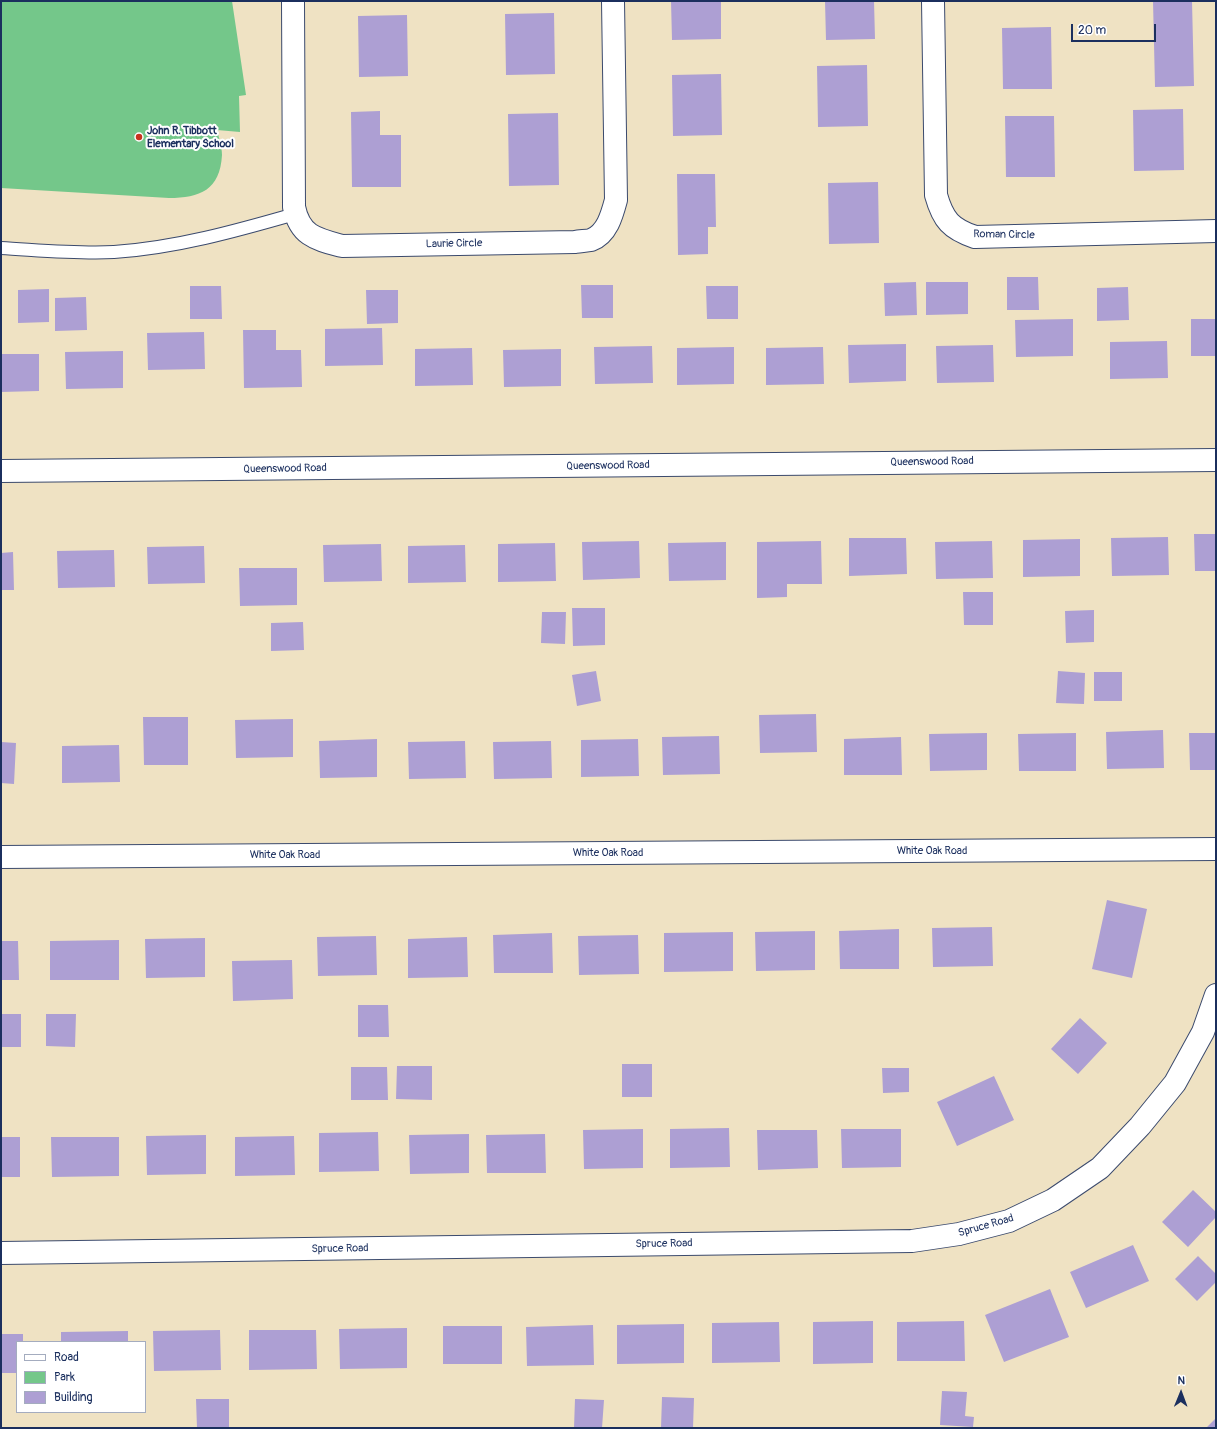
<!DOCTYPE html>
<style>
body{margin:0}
#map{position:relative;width:1217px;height:1429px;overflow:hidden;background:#efe2c3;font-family:Pangolin,sans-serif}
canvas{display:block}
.frame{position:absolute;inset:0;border:2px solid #1b2f5e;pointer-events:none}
.legend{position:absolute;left:16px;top:1341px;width:130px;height:72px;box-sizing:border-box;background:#fff;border:1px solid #a4acbf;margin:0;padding:5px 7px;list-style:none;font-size:12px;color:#1b2f5e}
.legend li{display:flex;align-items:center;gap:8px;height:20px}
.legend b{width:20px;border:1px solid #a4acbf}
.north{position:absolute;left:1161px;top:1373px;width:40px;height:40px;-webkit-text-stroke:3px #fff;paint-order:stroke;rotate:1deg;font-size:11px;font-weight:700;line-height:16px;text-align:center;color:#1b2f5e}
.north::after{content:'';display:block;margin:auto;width:14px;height:18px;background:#1b2f5e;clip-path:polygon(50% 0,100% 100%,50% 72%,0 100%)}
.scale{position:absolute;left:1071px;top:24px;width:85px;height:18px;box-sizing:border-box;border:2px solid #1b2f5e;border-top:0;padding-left:5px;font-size:12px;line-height:14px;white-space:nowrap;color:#1b2f5e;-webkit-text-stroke:3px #fff;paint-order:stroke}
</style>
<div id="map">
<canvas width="1217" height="1429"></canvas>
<div class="frame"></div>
<ul class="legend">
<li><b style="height:5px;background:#fff"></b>Road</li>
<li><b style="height:11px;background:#74c78a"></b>Park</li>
<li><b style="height:11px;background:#ad9fd3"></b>Building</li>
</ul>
<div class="north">N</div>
<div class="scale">20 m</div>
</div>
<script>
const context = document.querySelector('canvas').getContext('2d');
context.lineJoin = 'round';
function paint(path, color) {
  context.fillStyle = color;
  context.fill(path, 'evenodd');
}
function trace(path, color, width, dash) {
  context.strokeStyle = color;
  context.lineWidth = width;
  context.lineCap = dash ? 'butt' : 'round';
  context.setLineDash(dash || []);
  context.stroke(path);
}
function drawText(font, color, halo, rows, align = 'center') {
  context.font = font + ' Pangolin,sans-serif';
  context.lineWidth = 4;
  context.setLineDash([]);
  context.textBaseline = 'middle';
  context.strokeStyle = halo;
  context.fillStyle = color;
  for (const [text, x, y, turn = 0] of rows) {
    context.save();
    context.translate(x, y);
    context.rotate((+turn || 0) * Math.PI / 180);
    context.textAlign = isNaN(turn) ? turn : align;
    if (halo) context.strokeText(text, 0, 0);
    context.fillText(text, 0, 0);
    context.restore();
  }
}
const green = new Path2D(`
 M1 1H232L246 95 239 96 240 132 217 130C219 138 222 147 222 155 220 190 200 198 169 198L1 188Z`);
const building = new Path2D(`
 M671 1H721V39L672 40Z
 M825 1H874L875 39 826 40Z
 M1153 1H1192L1194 86 1155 87Z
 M554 13 555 74 506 75 505 14Z
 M407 15 408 76 359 77 358 16Z
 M1051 27 1052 89H1003L1002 28Z
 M867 65 868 126 818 127 817 66Z
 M721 74 722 135 673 136 672 75Z
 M1183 109 1184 170 1134 171 1133 110Z
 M380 111V135H401V187H352L351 112Z
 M558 113 559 185 509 186 508 114Z
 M1005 116H1054L1055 177H1006Z
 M677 174H715L716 227H708V254L678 255Z
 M878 182 879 243 829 244 828 183Z
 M1007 277H1038L1039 310H1007Z
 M916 282 917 315 885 316 884 283Z
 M926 282H968V314L926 315Z
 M581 285H613V318H582Z
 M190 286H221L222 319H190Z
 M706 286H738V319H707Z
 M1128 287 1129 320 1097 321V288Z
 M49 289V322L18 323V290Z
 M366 290H398V323L367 324Z
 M86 297 87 330 55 331V298Z
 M1073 319V356L1016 357 1015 320Z
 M1191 319H1216V356H1191Z
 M382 328 383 365 325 366V329Z
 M243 330H276V350H301L302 387 244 388Z
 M204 332 205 369 148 370 147 333Z
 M1167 341 1168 378 1110 379V342Z
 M906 344V381L849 383 848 345Z
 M993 345 994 382 937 383 936 346Z
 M652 346 653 383 595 384 594 347Z
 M734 347V384L677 385V348Z
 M823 347 824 384 766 385V348Z
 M472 348 473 385 415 386V349Z
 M561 349V386L504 387 503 350Z
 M123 351V388L66 389 65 352Z
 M1 354H39V391L1 392Z
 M1194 534H1216V571H1195Z
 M1168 537 1169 575 1112 576 1111 538Z
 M849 538H906L907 574 849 576Z
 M1080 539V576L1023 577V540Z
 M639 541 640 578 583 580 582 542Z
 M821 541 822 584H787V597L757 598V542Z
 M992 541 993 578 936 579 935 542Z
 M726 542V580L669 581 668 543Z
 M555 543 556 581 498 582V544Z
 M381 544 382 581 324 582 323 545Z
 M465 545 466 582 408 583V546Z
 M204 546 205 583 148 584 147 547Z
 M114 550 115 587 58 588 57 551Z
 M13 552 14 590H1V553Z
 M239 568H297V605L240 606Z
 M963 592H993V625H964Z
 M572 608H605V645L573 646Z
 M1094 610V642L1066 643 1065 611Z
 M542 612H566L565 644 541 643Z
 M303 622 304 650 271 651V623Z
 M596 671 601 701 577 706 572 675Z
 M1058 671 1085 673 1084 704 1056 703Z
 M1094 672H1122V701H1094Z
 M816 714 817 752 760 753 759 715Z
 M143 717H188V765H144Z
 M293 719V757L236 758 235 720Z
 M1163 730 1164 768 1107 769 1106 732Z
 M987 733V770L930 771 929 734Z
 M1076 733V771H1019L1018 734Z
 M1189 733H1216V770H1190Z
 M719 736 720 774 663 775 662 737Z
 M901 737 902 775H844V739Z
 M377 739V777L320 778 319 741Z
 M638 739 639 776 581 777V740Z
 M465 741 466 778 409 779 408 742Z
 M551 741 552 778 494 779 493 742Z
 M1 742 16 743 14 784 1 783Z
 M119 745 120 782 62 783V746Z
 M1107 900 1147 909 1132 978 1092 969Z
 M992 927 993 966 933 967 932 928Z
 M899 929V969H840L839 931Z
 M815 931V970L756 971 755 932Z
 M733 932V971L664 972V933Z
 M552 933 553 973H494L493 935Z
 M638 935 639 974 579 975 578 936Z
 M376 936 377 975 318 976 317 937Z
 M467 937 468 977 408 978V939Z
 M205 938V977L146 978 145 939Z
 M119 940V980H50V941Z
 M1 941H18L19 980H1Z
 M292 960 293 999 233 1001 232 961Z
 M358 1005H388L389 1037H358Z
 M1 1014H21V1047H1Z
 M46 1014H76L75 1047 46 1046Z
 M1080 1018 1107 1043 1078 1074 1051 1049Z
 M622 1064H652V1097H622Z
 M397 1066H432V1100L396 1099Z
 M351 1067H387L388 1100H351Z
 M882 1068H909V1092L883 1093Z
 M994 1076 1014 1120 957 1146 937 1102Z
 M729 1128 730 1167 670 1168V1129Z
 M643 1129V1168L584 1169 583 1130Z
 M841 1129H901V1167L842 1168Z
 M757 1130H817L818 1168 758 1170Z
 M378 1132 379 1171 319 1172V1133Z
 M469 1134V1173L410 1174 409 1135Z
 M545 1134 546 1173H487L486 1135Z
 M206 1135V1174L147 1175 146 1136Z
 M294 1136 295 1175 235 1176V1137Z
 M1 1137H20V1177H1Z
 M51 1137H119V1176L52 1177Z
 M1193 1190 1216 1212V1217L1188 1247 1162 1222Z
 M1133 1245 1149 1281 1086 1308 1070 1272Z
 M1198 1256 1216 1274V1282L1197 1301 1175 1279Z
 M1050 1289 1069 1337 1004 1362 985 1315Z
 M873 1321V1363L813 1364V1322Z
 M964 1321 965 1361H897V1322Z
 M779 1322 780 1362 712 1363V1323Z
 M684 1324V1363L617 1364V1325Z
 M593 1325 594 1365 527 1366 526 1327Z
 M443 1326H502V1364H443Z
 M407 1328V1368L340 1369 339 1329Z
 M220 1330 221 1370 154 1371 153 1331Z
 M249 1330H316L317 1369 249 1370Z
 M128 1331V1342H61V1332Z
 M1 1334H23V1342H17V1373H1Z
 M942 1391 967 1392 965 1416 974 1417 973 1427 940 1425Z
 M662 1397 694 1398 693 1428H661Z
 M196 1399H229V1428H197Z
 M575 1399 604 1400 602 1428H574Z
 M1216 1418V1428H1206Z`);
const lane = new Path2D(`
 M1 248C38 250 77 254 114 252 175 248 236 231 295 214`);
const street = new Path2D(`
 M293 1 294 207C300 236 316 239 342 246L575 242C580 241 586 241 591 240 607 234 612 215 616 200L613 1
 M933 1 936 195C943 220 951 229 975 237L1216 231
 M1 471 1216 460
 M1 857 1216 849
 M1 1253 912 1241 959 1234 1009 1221 1053 1200 1100 1168 1140 1126 1175 1083 1203 1032 1216 995`);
const markers = [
 [139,137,4,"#c8321e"]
];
const poiNames = [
 ["John R. Tibbott",147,131],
 ["Elementary School",147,144]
];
const streetNames = [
 ["Roman Circle",1004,235,1],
 ["Laurie Circle",454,244,-1],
 ["Queenswood Road",932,462,-1],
 ["Queenswood Road",608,466,-1],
 ["Queenswood Road",285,469,-1],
 ["White Oak Road",932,851],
 ["White Oak Road",608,853],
 ["White Oak Road",285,855],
 ["Spruce Road",986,1226,-16],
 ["Spruce Road",664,1244,-1],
 ["Spruce Road",340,1249,-1]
];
paint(green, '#74c78a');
paint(building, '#ad9fd3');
trace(lane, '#3b4a6d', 14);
trace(street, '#3b4a6d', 24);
trace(lane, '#fff', 12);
trace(street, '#fff', 22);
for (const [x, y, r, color] of markers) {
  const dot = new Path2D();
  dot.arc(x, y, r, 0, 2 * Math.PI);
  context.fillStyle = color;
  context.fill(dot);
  trace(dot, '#fff', 1.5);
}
drawText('bold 11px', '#1b2f5e', '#fff', poiNames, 'left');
drawText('11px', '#1b2f5e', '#fff', streetNames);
</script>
